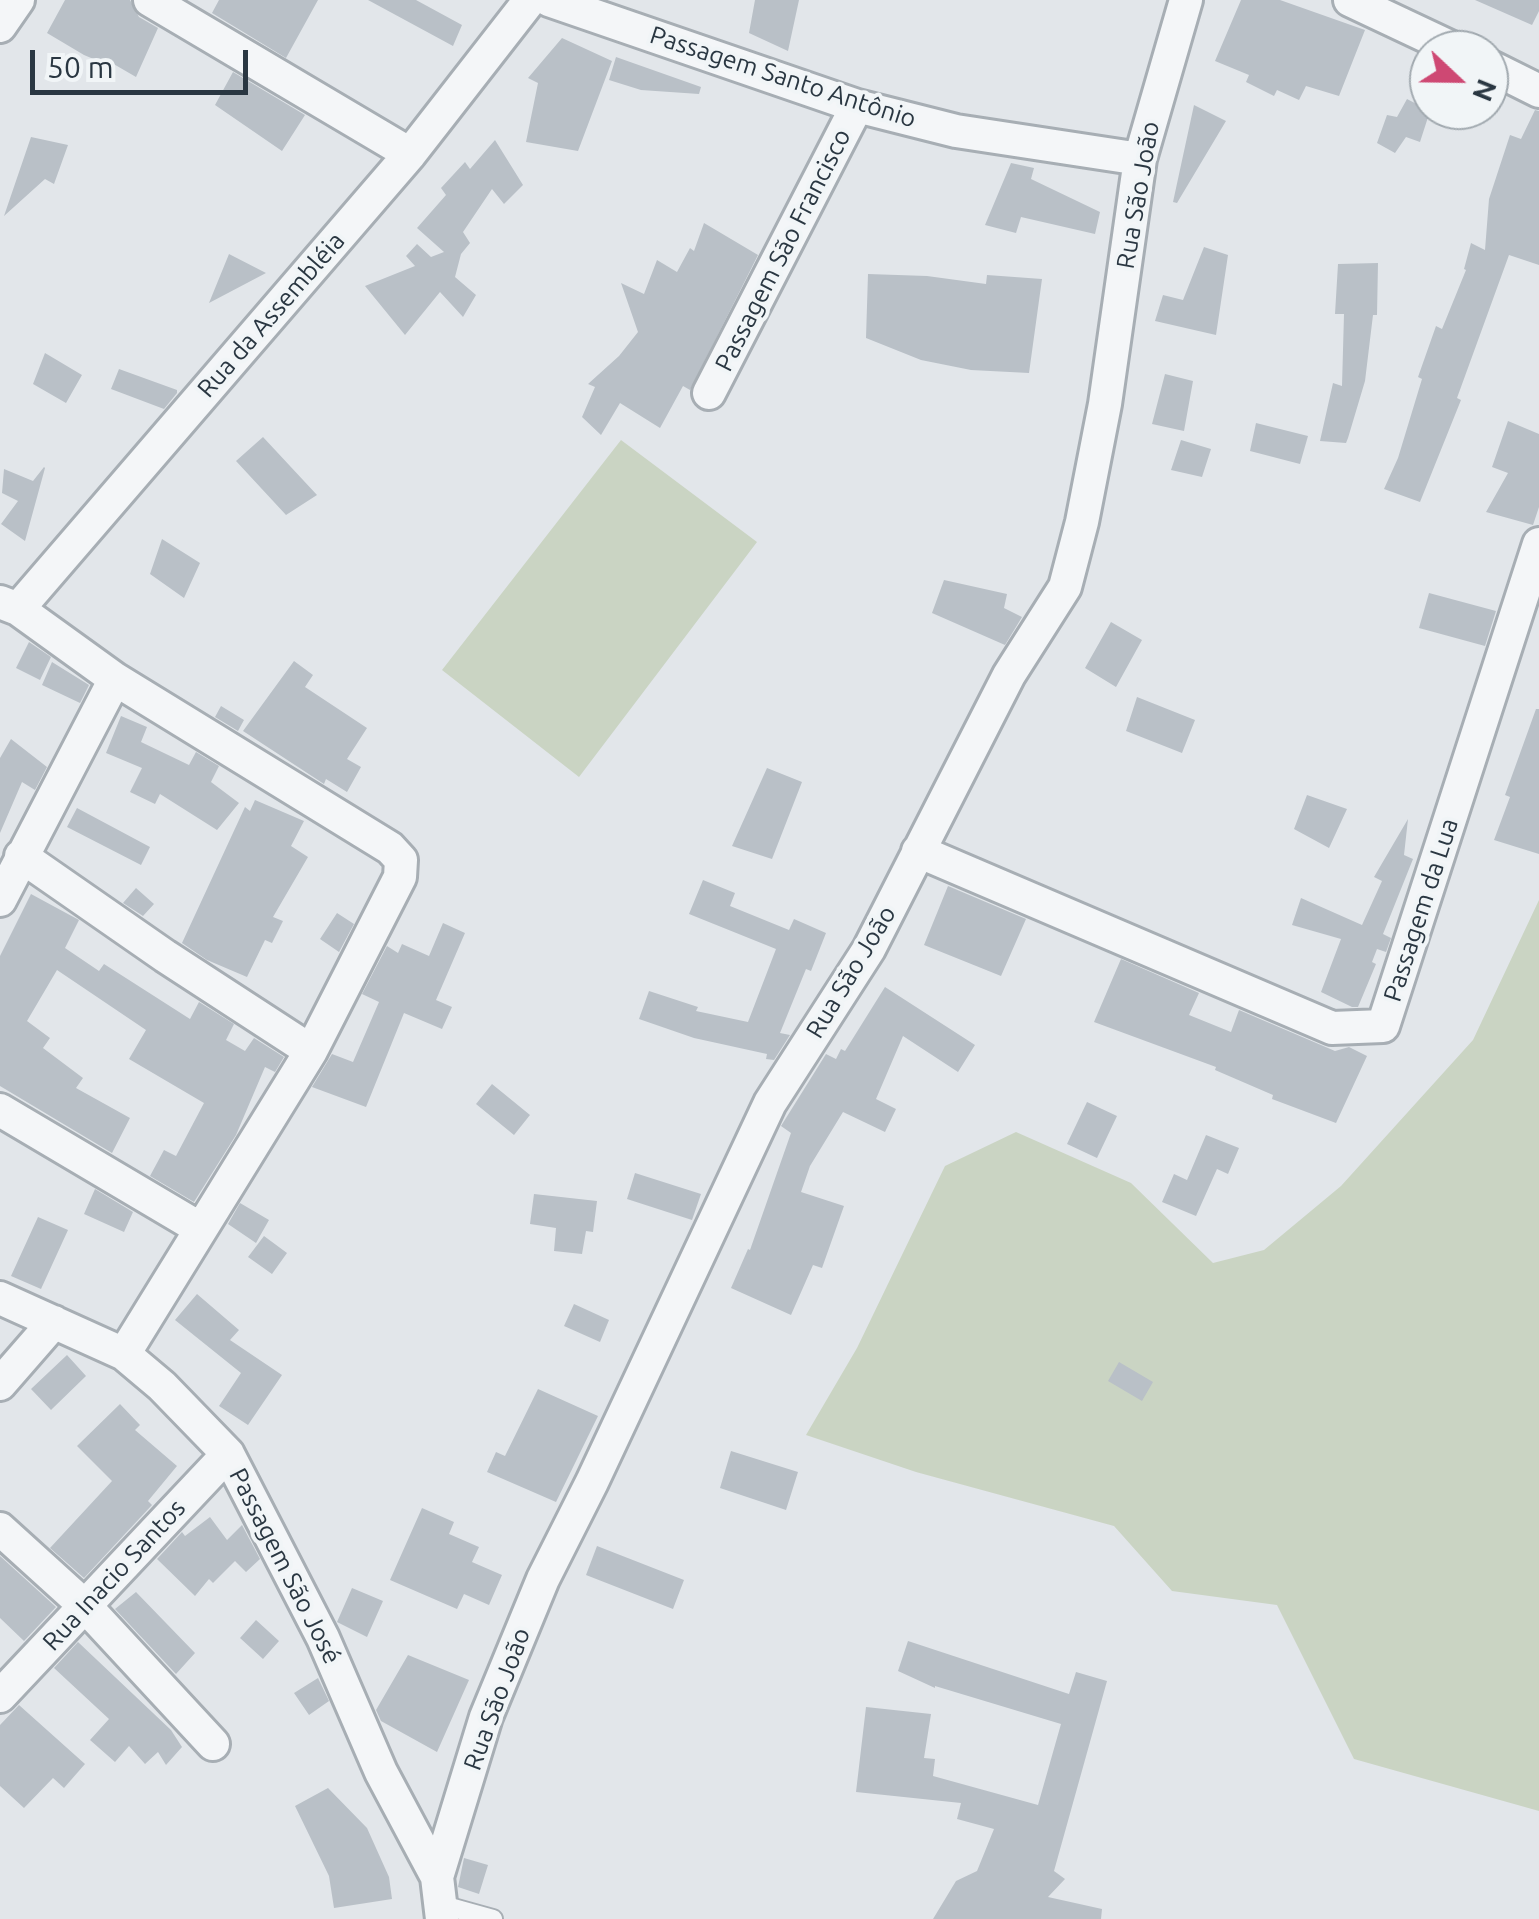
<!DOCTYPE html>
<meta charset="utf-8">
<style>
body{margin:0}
#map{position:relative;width:1539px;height:1919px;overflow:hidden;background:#e2e6ea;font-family:Ubuntu,sans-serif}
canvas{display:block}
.north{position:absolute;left:1409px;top:30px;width:100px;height:100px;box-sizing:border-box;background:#f1f5f7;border:2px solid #a1a9af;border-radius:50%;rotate:112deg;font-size:28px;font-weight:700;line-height:40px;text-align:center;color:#2a3742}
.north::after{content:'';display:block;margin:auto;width:35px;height:45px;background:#ce4873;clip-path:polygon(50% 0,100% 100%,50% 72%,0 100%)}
.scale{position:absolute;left:30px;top:50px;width:218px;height:45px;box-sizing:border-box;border:5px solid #2a3742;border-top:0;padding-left:12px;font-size:30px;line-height:35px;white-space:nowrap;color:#2a3742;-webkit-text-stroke:8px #f1f5f7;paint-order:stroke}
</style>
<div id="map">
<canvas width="1539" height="1919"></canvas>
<div class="north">N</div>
<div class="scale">50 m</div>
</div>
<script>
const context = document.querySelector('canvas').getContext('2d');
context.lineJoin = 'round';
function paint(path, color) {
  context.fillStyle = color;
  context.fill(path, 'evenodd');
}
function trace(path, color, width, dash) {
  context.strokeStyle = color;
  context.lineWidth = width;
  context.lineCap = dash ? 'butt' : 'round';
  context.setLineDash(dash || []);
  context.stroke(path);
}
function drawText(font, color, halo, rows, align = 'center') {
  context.font = font + ' Ubuntu,sans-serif';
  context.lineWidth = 8;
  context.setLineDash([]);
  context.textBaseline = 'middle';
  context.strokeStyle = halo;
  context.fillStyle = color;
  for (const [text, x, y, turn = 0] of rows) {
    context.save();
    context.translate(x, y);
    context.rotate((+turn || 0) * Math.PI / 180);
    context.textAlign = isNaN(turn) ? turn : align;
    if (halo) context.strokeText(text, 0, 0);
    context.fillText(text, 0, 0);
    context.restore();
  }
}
const green = new Path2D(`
 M621 440 757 542 579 777 442 670Z
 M1539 900V1811L1354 1759 1277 1605 1172 1591 1114 1526 916 1472 806 1435 857 1348 945 1166 1016 1132 1131 1183 1213 1263 1264 1250 1341 1186 1473 1040Z`);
const building = new Path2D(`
 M65 0H130L139 17 158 28 136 77 105 59 103 63 84 55 47 33Z
 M219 0H318L286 58 212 13Z
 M368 0H416L462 25 453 46Z
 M755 0H799L788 51 749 33Z
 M1241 0H1280L1365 30 1339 96 1306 86 1299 100 1277 90 1274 96 1246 82 1249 75 1215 61Z
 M1475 0H1539V11L1532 25Z
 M562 38 612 61 578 151 526 142 538 83 528 78Z
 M616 57 701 87 699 94 641 90 609 80Z
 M233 72 305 115 282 151 215 105Z
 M1407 99 1430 111 1420 142 1406 137 1395 153 1377 143 1387 115 1397 117Z
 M1194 105 1226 121 1177 203 1173 202Z
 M1535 110 1539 111V265L1509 255 1457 398 1461 400 1420 502 1384 489 1398 458 1422 379 1418 377 1436 326 1442 329 1466 270 1464 269 1471 243 1485 250 1489 199 1510 135 1521 139Z
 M31 137 68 145 54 184 45 179 4 216Z
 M495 140 523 185 504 204 492 189 463 232 470 243 461 254 455 277 476 295 463 317 440 292 405 335 365 286 415 266 406 256 417 244 431 257 444 252 417 228 446 195 441 188 465 162 470 169Z
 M1011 163 1034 168 1031 179 1100 212 1095 234 1021 217 1016 233 985 225Z
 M704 223 758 255 690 390 683 386 660 428 620 403 601 435 582 417 595 387 588 384 619 356 638 332 621 283 644 294 657 260 677 272 690 248 694 251Z
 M1204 247 1228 255 1216 335 1155 321 1163 295 1183 300Z
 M229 254 266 273 209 303Z
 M1378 263 1377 315H1373L1365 381 1348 438 1346 443 1320 441 1333 383 1342 386 1344 314H1335L1338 264Z
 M868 274 927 276 986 284 987 275 1042 279 1029 373 971 370 921 360 866 338Z
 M45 353 82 375 66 403 33 384Z
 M119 369 177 390V393L164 409 111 389Z
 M1165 374 1193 381 1184 431 1152 424Z
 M1508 421 1539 434V507L1533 525 1486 512 1508 473 1492 467Z
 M1256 423 1308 436 1300 464 1250 451Z
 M263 437 317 495 286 515 236 461Z
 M1181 440 1211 449 1202 477 1171 470Z
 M44 467 45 468 25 541 1 524 18 501 2 493 4 469 33 481Z
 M162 539 200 563 184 598 150 574Z
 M944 580 1007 594 1004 608 1022 617 1005 645 932 613Z
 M1429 593 1496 611 1485 646 1419 628Z
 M1111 622 1142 640 1116 687 1085 668Z
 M29 642 51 657 40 680 16 668Z
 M294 661 313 675 305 687 367 728 347 759 361 767 347 792 326 779 324 784 243 731Z
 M52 662 89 685 80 703 42 685Z
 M1137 697 1195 720 1182 753 1126 731Z
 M221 706 244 720 238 731 215 717Z
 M1536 709H1539V854L1494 840 1510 797 1505 795Z
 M121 716 147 727 141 742 189 765 196 752 219 766 211 782 239 803 217 830 160 794 155 804 130 792 142 768 106 753Z
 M11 739 47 767 35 790 22 782 0 833V758Z
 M767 768 802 782 772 859 732 846Z
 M1307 795 1347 809 1329 848 1294 829Z
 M255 800 304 821 291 846 308 857 273 917 283 921 272 943 265 940 247 977 207 960 182 943 245 807 250 811Z
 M77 808 150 847 141 865 67 827Z
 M1408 819 1404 855 1413 859 1383 934 1391 938 1386 952 1377 949 1372 962 1376 964 1358 1007H1352L1321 992 1341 939 1292 925 1301 898 1362 925 1382 881 1374 877Z
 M703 880 735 893 730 906 789 930 794 919 826 933 811 971 806 969 780 1033 790 1035 774 1060 766 1059 767 1054 694 1038 639 1019 649 991 698 1007 696 1011 748 1022 776 949 689 914Z
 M948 886 1026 919 1001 976 924 945Z
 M136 888 154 904 143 916 123 903Z
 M31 894 79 920 65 948 99 971 104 964 190 1019 199 1002 234 1024 226 1040 245 1051 254 1038 284 1057 275 1072 265 1067 236 1135 194 1202 150 1176 164 1150 176 1156 204 1103 129 1059 146 1030 57 970 27 1021 50 1038 43 1048 83 1078 76 1088 130 1118 112 1153 0 1086V956Z
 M337 913 354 924 339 952 320 939Z
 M443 923 465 933 436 1000 452 1007 442 1029 404 1013 366 1107 312 1087 332 1054 353 1062 379 1002 362 994 387 946 398 953 402 944 429 956Z
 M1121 959 1199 993 1189 1015 1231 1032 1239 1010 1335 1051 1349 1047 1367 1056 1336 1123 1272 1099 1273 1095 1215 1070 1216 1067 1094 1022Z
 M885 987 975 1045 958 1072 903 1036 876 1099 896 1109 885 1132 843 1112 810 1166 801 1192 844 1206 822 1268 813 1265 791 1315 731 1288 748 1249 750 1250 791 1133 781 1126 826 1054 836 1059 841 1049 845 1051Z
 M492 1084 530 1115 514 1135 476 1104Z
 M1087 1102 1117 1116 1097 1158 1067 1144Z
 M1206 1135 1239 1148 1228 1174 1217 1169 1196 1216 1162 1202 1174 1174 1187 1180Z
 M635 1173 701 1194 692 1220 627 1199Z
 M95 1189 133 1212 124 1232 84 1214Z
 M534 1194 597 1201 593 1232 586 1231 582 1254 554 1251 556 1228 530 1224Z
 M240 1203 269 1220 256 1243 228 1224Z
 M38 1217 68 1230 41 1289 11 1276Z
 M264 1236 287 1253 272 1274 248 1257Z
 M197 1294 239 1330 230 1340 282 1375 248 1425 219 1406 241 1373 175 1320Z
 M574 1304 609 1320 600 1342 564 1326Z
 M67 1355 86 1376 51 1410 31 1389Z
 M1119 1362 1153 1382 1142 1401 1108 1381Z
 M538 1389 598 1416 556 1502 487 1472 496 1452 505 1456Z
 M120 1404 140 1425 135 1430 177 1466 148 1501 152 1505 84 1578 50 1548 112 1481 77 1446Z
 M731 1451 798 1472 786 1510 720 1488Z
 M422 1508 454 1522 449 1534 479 1547 472 1562 502 1575 489 1605 464 1594 457 1609 390 1580Z
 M210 1517 227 1540 242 1525 260 1559 246 1572 235 1561 213 1583 209 1579 195 1596 157 1559 182 1532 185 1536Z
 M597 1546 684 1580 673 1609 586 1575Z
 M0 1556 56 1607 24 1641 0 1618Z
 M352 1588 383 1601 367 1637 337 1622Z
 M136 1592 195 1653 176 1674 115 1609Z
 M256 1620 279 1641 263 1659 240 1638Z
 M908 1641 1069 1694 1076 1672 1107 1681 1054 1871 1065 1879 1048 1897 1102 1909 1101 1919H933L956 1881 977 1871 994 1829 957 1819 961 1803 856 1792 866 1707 931 1714 924 1758 935 1759 933 1776 1038 1805 1061 1724 935 1686V1688L898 1671Z
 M78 1642 171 1730 182 1747 166 1765 158 1752 145 1764 129 1746 115 1762 90 1740 109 1719 54 1668Z
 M408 1655 469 1680 437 1752 381 1721 376 1710Z
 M318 1678 329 1701 309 1715 294 1693Z
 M19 1705 85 1764 64 1788 53 1778 24 1808 0 1786V1725Z
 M328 1788 367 1828 389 1877 392 1899 334 1908 329 1876 295 1806Z
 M464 1858 488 1865 479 1894 458 1887Z`);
const lane = new Path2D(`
 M439 1904 493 1919`);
const street = new Path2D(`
 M150 0 410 154
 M549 0 857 106 956 131 1140 159
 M1350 0 1456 50
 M0 26 18 0
 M1489 66 1539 91
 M709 393 857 106
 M0 602 18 609 115 679 390 848 401 860 400 877 311 1051 124 1354
 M18 609 410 154 530 0
 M918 851 1332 1028 1383 1026 1539 544
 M21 856 165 956 311 1051
 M0 900 115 679
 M0 1110 201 1229
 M0 1298 124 1354 162 1386 228 1454 323 1638 381 1772 437 1877
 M0 1384 54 1322
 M0 1529 86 1607 213 1744
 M0 1696 228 1454
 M442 1919 437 1877 486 1717 543 1579 592 1482 770 1103 869 949 1009 675 1065 587 1082 522 1105 404 1140 159 1186 0`);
const streetNames = [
 ["Passagem Santo Antônio",783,77,18],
 ["Rua São João",1138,195,-80],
 ["Passagem São Francisco",783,250,-63],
 ["Rua da Assembléia",271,315,-49],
 ["Passagem da Lua",1421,910,-72],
 ["Rua São João",851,972,-59],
 ["Passagem São José",285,1566,63],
 ["Rua Inacio Santos",114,1575,-47],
 ["Rua São João",497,1699,-70]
];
paint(green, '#cad4c3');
paint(building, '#b9c0c7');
trace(lane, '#a7aeb4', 22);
trace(street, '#a7aeb4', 38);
trace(lane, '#f4f6f8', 18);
trace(street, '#f4f6f8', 32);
drawText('25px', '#2a3742', '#f1f5f7', streetNames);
</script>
